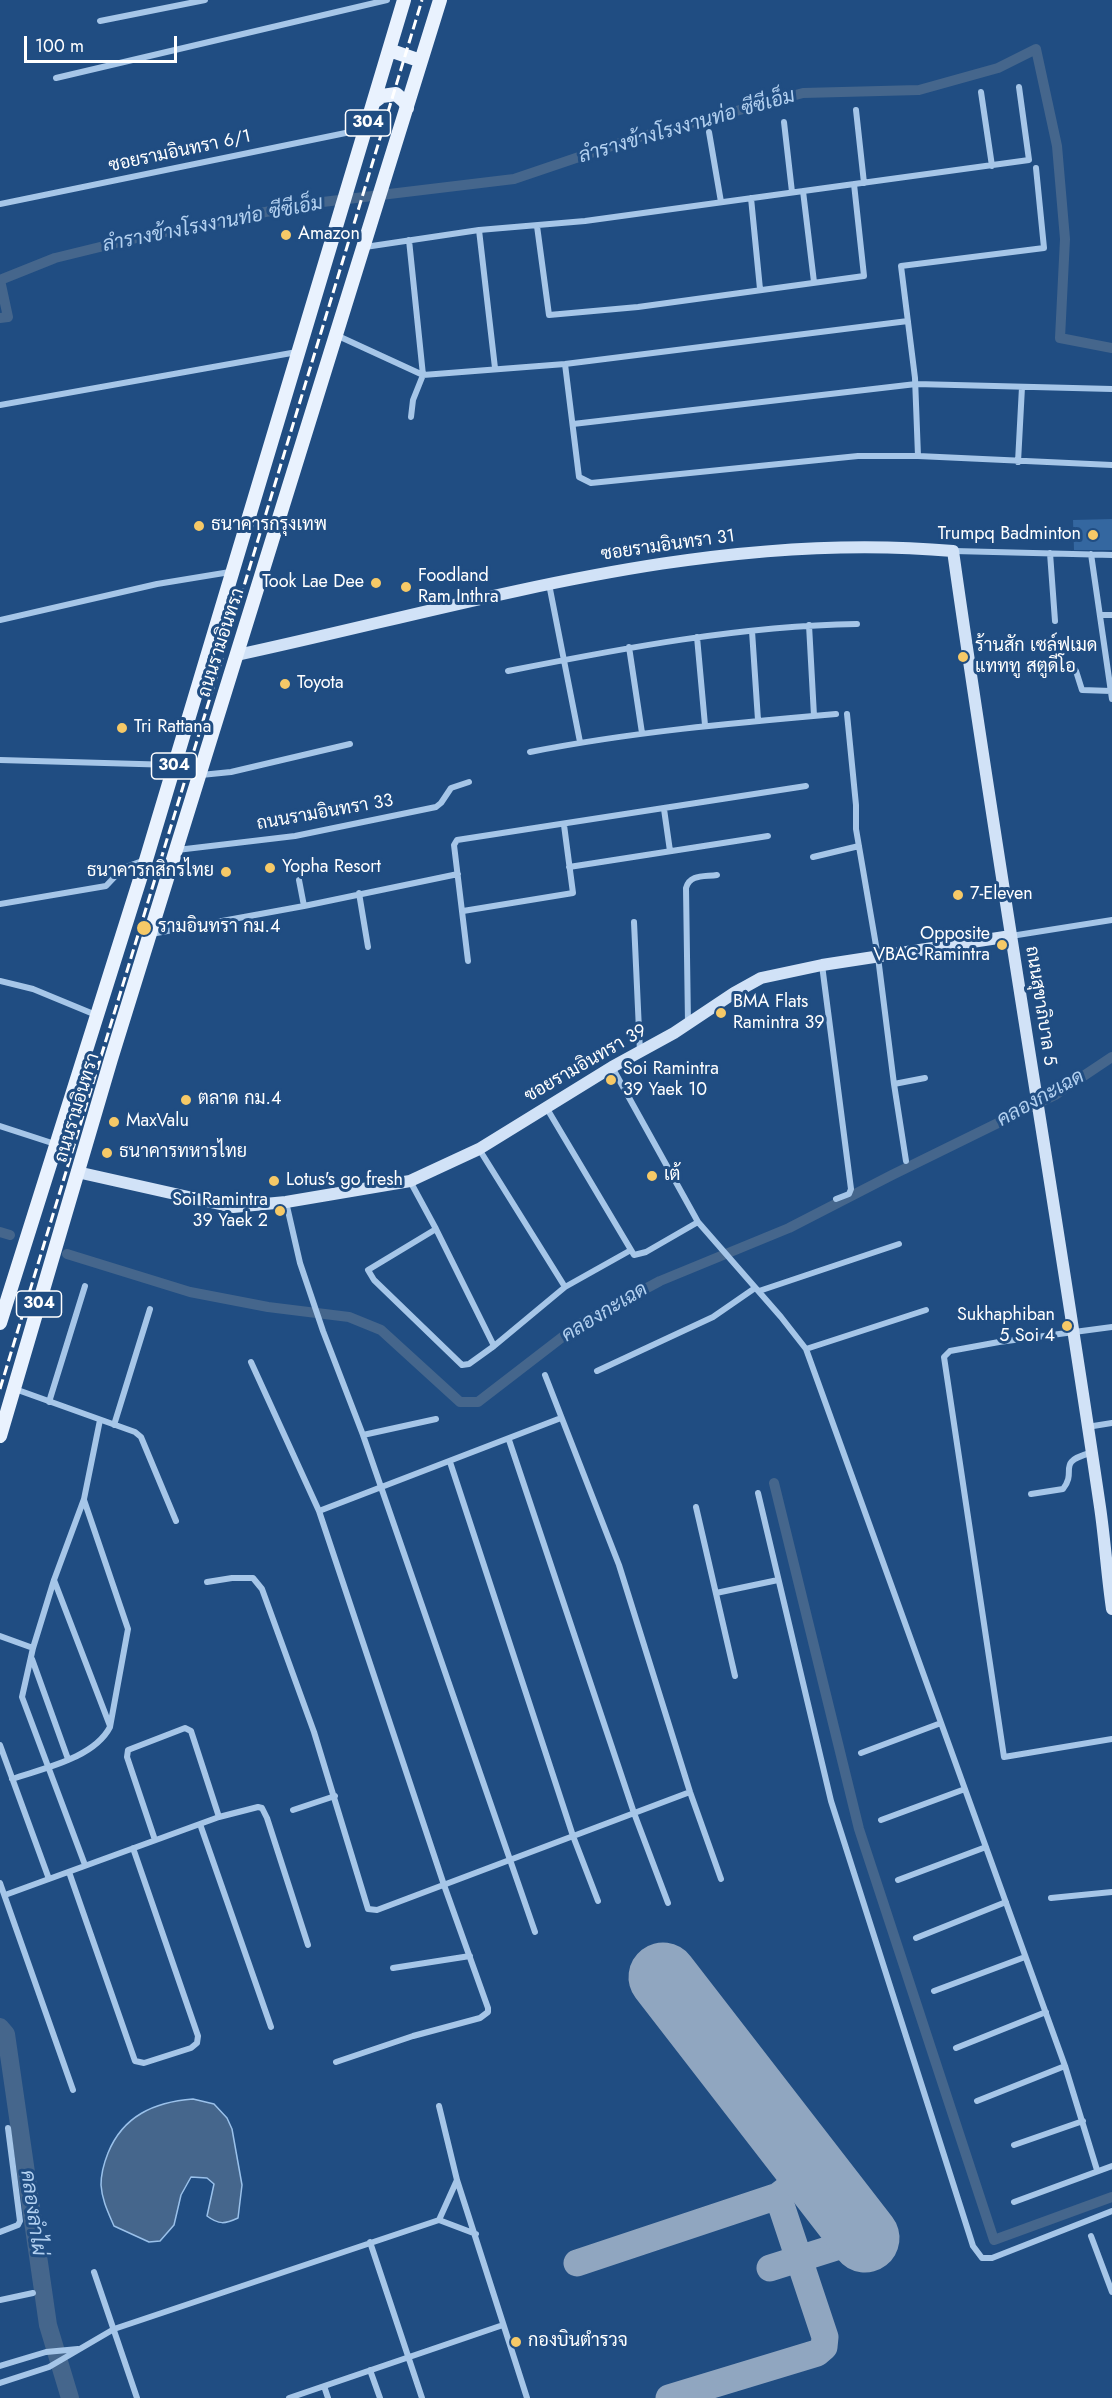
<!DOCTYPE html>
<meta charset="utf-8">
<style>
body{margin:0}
#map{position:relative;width:1112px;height:2398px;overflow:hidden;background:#204d82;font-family:Jost,sans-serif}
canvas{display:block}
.scale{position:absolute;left:24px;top:36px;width:153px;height:27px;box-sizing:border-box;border:3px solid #fff;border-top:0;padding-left:8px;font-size:18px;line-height:21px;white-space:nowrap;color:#fff;-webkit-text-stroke:4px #204d82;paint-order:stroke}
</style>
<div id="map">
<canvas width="1112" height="2398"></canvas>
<div class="scale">100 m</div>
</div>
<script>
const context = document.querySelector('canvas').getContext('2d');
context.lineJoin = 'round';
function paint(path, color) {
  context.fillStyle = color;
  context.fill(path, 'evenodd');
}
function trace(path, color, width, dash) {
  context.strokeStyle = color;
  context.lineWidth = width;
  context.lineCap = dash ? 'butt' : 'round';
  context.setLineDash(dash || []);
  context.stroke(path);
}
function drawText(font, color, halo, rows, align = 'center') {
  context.font = font + ' Jost,Sarabun,sans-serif';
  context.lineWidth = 6;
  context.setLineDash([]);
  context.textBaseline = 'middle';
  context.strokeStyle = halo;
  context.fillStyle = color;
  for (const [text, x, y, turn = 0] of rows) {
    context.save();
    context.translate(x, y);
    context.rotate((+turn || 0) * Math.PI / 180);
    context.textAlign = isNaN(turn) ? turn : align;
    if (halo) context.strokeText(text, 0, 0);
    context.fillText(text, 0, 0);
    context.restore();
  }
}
const green = new Path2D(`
 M1112 519V550H1074L1073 520Z`);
const water = new Path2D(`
 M193 2099 214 2104 227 2118 232 2129 242 2185 238 2218C225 2224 219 2225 207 2216L214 2184 207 2178 191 2177 181 2195 174 2225 160 2241 149 2242 114 2226C108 2212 102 2200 101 2185 101 2175 104 2163 108 2153 123 2116 154 2102 193 2099Z`);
const canal = new Path2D(`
 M0 280 55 258 149 235 306 204 514 179 632 139 803 93 919 90 998 68 1036 49 1057 146 1065 239 1060 338 1112 348
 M0 280 8 317 0 318
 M0 1232 10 1235
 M67 1254 190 1292 268 1307 349 1317 381 1330 460 1402H478L578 1325 660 1281 789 1228 892 1175 1055 1095 1112 1057
 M774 1483 859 1829 994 2240 1112 2197`);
const river = new Path2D(`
 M0 2027 6 2034 48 2325 70 2398`);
const taxiway = new Path2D(`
 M778 2196 812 2170
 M577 2263 778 2196 825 2337 824 2347 817 2353 669 2398
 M770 2268 865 2238`);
const runway = new Path2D(`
 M663 1977 865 2238`);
const street = new Path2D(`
 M100 21 205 0
 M56 78 387 0
 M981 92 992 166
 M856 110 864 183
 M784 122 792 192
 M709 132 721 202
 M803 191 814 282
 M751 198 760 289
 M0 204 365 129
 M537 226 549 315 638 307 864 276 854 184
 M479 230 495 368
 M409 240 423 375 413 400 411 417
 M365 247 479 230 585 221 1029 160 1019 87
 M336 335 423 375 565 364 908 321
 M565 364 579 477 591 483 858 456H918L1112 465
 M0 405 297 352
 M573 424 916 384 1112 389
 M918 456 915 378 901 266 1044 248 1036 168
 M1018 462 1022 387
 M954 551 1112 555
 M1050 553 1055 621
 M1091 554 1112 699
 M549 584 580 742
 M1100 615H1112
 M0 620 157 584 230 572
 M809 625 814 716
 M752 631 758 720
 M697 637 705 725
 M629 647 642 733
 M1042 669 1073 667 1076 671 1082 690 1111 691
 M508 671C624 648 739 626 857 624
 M847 714 856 805V829L878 957 894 1084 906 1161
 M530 752C631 732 733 723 836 714
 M0 760 174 765
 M201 775 231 772 350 744
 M664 809 670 851
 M177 850 295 836 436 807 441 803 451 788 469 782
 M813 857 859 846
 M569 867 768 836
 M299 880 304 906
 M359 893 368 947
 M0 904 106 886 123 868 145 860
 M463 911 573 893 564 825
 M634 922 640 1052
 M151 934 304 906 458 874
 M1011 936 1112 920
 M468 961 454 845 457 840 806 786
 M822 965 851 1189 849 1194 836 1199
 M0 981 33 989 96 1015
 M688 1023 686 888C690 874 704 877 717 875
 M612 1067 698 1222 781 1317 806 1349 1065 2066 1097 2170
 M894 1084 925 1078
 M546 1107 634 1255 646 1252 698 1222
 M0 1126 55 1144
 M479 1149 565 1287
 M410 1181 436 1229 494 1346
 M286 1202 300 1263 323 1331 363 1435 535 1932
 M436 1229 368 1270 374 1280 462 1365 469 1364 494 1346 565 1287 631 1250
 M759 1291 899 1244
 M1112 1327 999 1342 950 1351 944 1357 1004 1757 1112 1739
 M806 1349 926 1310
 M251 1362 319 1511 444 1885 488 2008V2012L480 2018 413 2036 336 2062
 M597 1371 713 1317 755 1288
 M545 1375 619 1565 690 1792 721 1879
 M15 1389 135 1432 141 1437 176 1521
 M49 1402 85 1286
 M114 1425 150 1309
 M1087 1427 1112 1423
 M363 1435 436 1419
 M509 1440 634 1813 668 1903
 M450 1462 573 1836 598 1901
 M758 1493 831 1801 973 2246 982 2258H992L1112 2211
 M1031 1494 1063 1489C1078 1470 1055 1463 1090 1453
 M696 1507 735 1676
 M319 1511 561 1418
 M54 1580 110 1726
 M207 1582 232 1578H253L262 1589 314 1732 368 1909 377 1910 690 1792
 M716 1593 778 1580
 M0 1636 33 1648
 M32 1659 68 1759
 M0 1745 49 1879
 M861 1753 941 1723
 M12 1779C44 1768 94 1758 110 1727L128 1629 84 1500
 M293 1810 335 1796
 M881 1820 965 1789
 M200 1824 271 2027
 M155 1840 127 1757 128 1750 185 1728 191 1731 219 1817
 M85 1865 22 1697 33 1648 54 1580 84 1499 100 1420
 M69 1872 135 2061 144 2063 191 2048 197 2043 198 2036 133 1848
 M898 1880 986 1847
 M0 1883 73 2090
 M5 1895 219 1817 258 1807 262 1808 267 1818 308 1945
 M1051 1898 1112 1892
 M916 1938 1006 1902
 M393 1968 470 1956
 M934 1991 1025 1957
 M956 2048 1046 2012
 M977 2101 1065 2066
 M439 2106 457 2180 527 2398
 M1014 2145 1083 2121
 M1014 2202 1112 2166
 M439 2220 476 2234
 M0 2232 18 2225 20 2221 8 2128
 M1091 2236 1112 2292
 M370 2242 422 2398
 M94 2272 137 2398
 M0 2300 33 2293
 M0 2366 46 2352 78 2349
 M370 2370 380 2398
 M0 2383 49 2367 114 2329 439 2220 457 2180
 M324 2386 328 2398
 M289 2398 503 2325`);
const secondary = new Path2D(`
 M237 655C473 604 709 529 953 551 998 870 1053 1188 1100 1507 1105 1541 1107 1575 1112 1609
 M77 1172 233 1207 286 1202 410 1181 479 1149 612 1067 674 1033 734 993 761 978 822 965 1011 936`);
const primary = new Path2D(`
 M389 50 421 61
 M374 102 382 96 396 94 405 102 407 108
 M0 1323 146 860 404 0
 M0 1436 111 1059 440 0`);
const rail = new Path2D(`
 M0 1389 422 0`);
const markers = [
 [286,235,6,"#f6c967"],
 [199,526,6,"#f6c967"],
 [1093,535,6,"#f6c967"],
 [376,583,6,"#f6c967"],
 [406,587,6,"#f6c967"],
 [963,657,6,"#f6c967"],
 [285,684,6,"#f6c967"],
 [122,728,6,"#f6c967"],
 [270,868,6,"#f6c967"],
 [226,872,6,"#f6c967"],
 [958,895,6,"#f6c967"],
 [144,928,8,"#f6c967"],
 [1002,945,6,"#f6c967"],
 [721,1013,6,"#f6c967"],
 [611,1080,6,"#f6c967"],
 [186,1100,6,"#f6c967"],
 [114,1122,6,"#f6c967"],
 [107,1153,6,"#f6c967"],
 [652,1176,6,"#f6c967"],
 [274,1181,6,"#f6c967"],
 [280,1211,6,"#f6c967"],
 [1067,1326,6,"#f6c967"],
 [516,2342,6,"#f6c967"]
];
const shields = [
 [368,123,45],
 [174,766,45],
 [39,1304,45]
];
const shieldNames = [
 ["304",368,123],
 ["304",174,766],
 ["304",39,1304]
];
const streetNames = [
 ["ซอยรามอินทรา 6/1",180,152,-12],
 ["ซอยรามอินทรา 31",668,546,-8],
 ["ถนนรามอินทรา",222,643,-72],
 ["ถนนรามอินทรา 33",325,813,-10],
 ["ถนนสุขาภิบาล 5",1040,1006,81],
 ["ซอยรามอินทรา 39",586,1064,-30],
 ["ถนนรามอินทรา",78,1108,-73]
];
const poiNames = [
 ["Amazon",298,235],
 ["ธนาคารกรุงเทพ",211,526],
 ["Trumpq Badminton",1081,535,"right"],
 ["Foodland",418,577],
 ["Ram Inthra",418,598],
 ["Took Lae Dee",364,583,"right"],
 ["ร้านสัก เซล์ฟเมด",975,647],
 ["แทททู สตูดีโอ",975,668],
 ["Toyota",297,684],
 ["Tri Rattana",134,728],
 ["Yopha Resort",282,868],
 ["ธนาคารกสิกรไทย",214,872,"right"],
 ["7-Eleven",970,895],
 ["รามอินทรา กม.4",158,928],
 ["Opposite",990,935,"right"],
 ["VBAC Ramintra",990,956,"right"],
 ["BMA Flats",733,1003],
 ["Ramintra 39",733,1024],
 ["Soi Ramintra",623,1070],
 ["39 Yaek 10",623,1091],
 ["ตลาด กม.4",198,1100],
 ["MaxValu",126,1122],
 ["ธนาคารทหารไทย",119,1153],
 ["เต้",664,1176],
 ["Lotus's go fresh",286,1181],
 ["Soi Ramintra",268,1201,"right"],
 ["39 Yaek 2",268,1222,"right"],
 ["Sukhaphiban",1055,1316,"right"],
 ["5 Soi 4",1055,1337,"right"],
 ["กองบินตำรวจ",528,2342]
];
const waterNames = [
 ["ลำรางข้างโรงงานท่อ ซีซีเอ็ม",687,127,-16],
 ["ลำรางข้างโรงงานท่อ ซีซีเอ็ม",213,225,-11],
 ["คลองกะเฉด",1041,1099,-29],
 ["คลองกะเฉด",605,1313,-31],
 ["คลองลำไผ่",32,2213,82]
];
paint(green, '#3467a0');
paint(water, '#45668c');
trace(water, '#9ac1ea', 1.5);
trace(canal, '#45668c', 10);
trace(river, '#45668c', 18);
trace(taxiway, '#90a6c0', 27);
trace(runway, '#90a6c0', 69);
trace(street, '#a6c6e8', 6);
trace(secondary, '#d1e2f7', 12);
trace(primary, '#e9f2fe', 14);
trace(rail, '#fff', 3, [10, 4.5]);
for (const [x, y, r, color] of markers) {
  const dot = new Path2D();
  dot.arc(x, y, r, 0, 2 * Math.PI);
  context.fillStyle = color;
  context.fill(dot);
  trace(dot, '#204d82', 2);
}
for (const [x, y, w] of shields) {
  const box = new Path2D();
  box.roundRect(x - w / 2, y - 13, w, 26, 4.5);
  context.fillStyle = '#204d82';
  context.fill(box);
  trace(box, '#fff', 1.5);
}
drawText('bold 16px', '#fff', null, shieldNames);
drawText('18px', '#fff', '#204d82', streetNames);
drawText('18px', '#fff', '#204d82', poiNames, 'left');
drawText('italic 20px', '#b2d0f0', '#204d82', waterNames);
</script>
